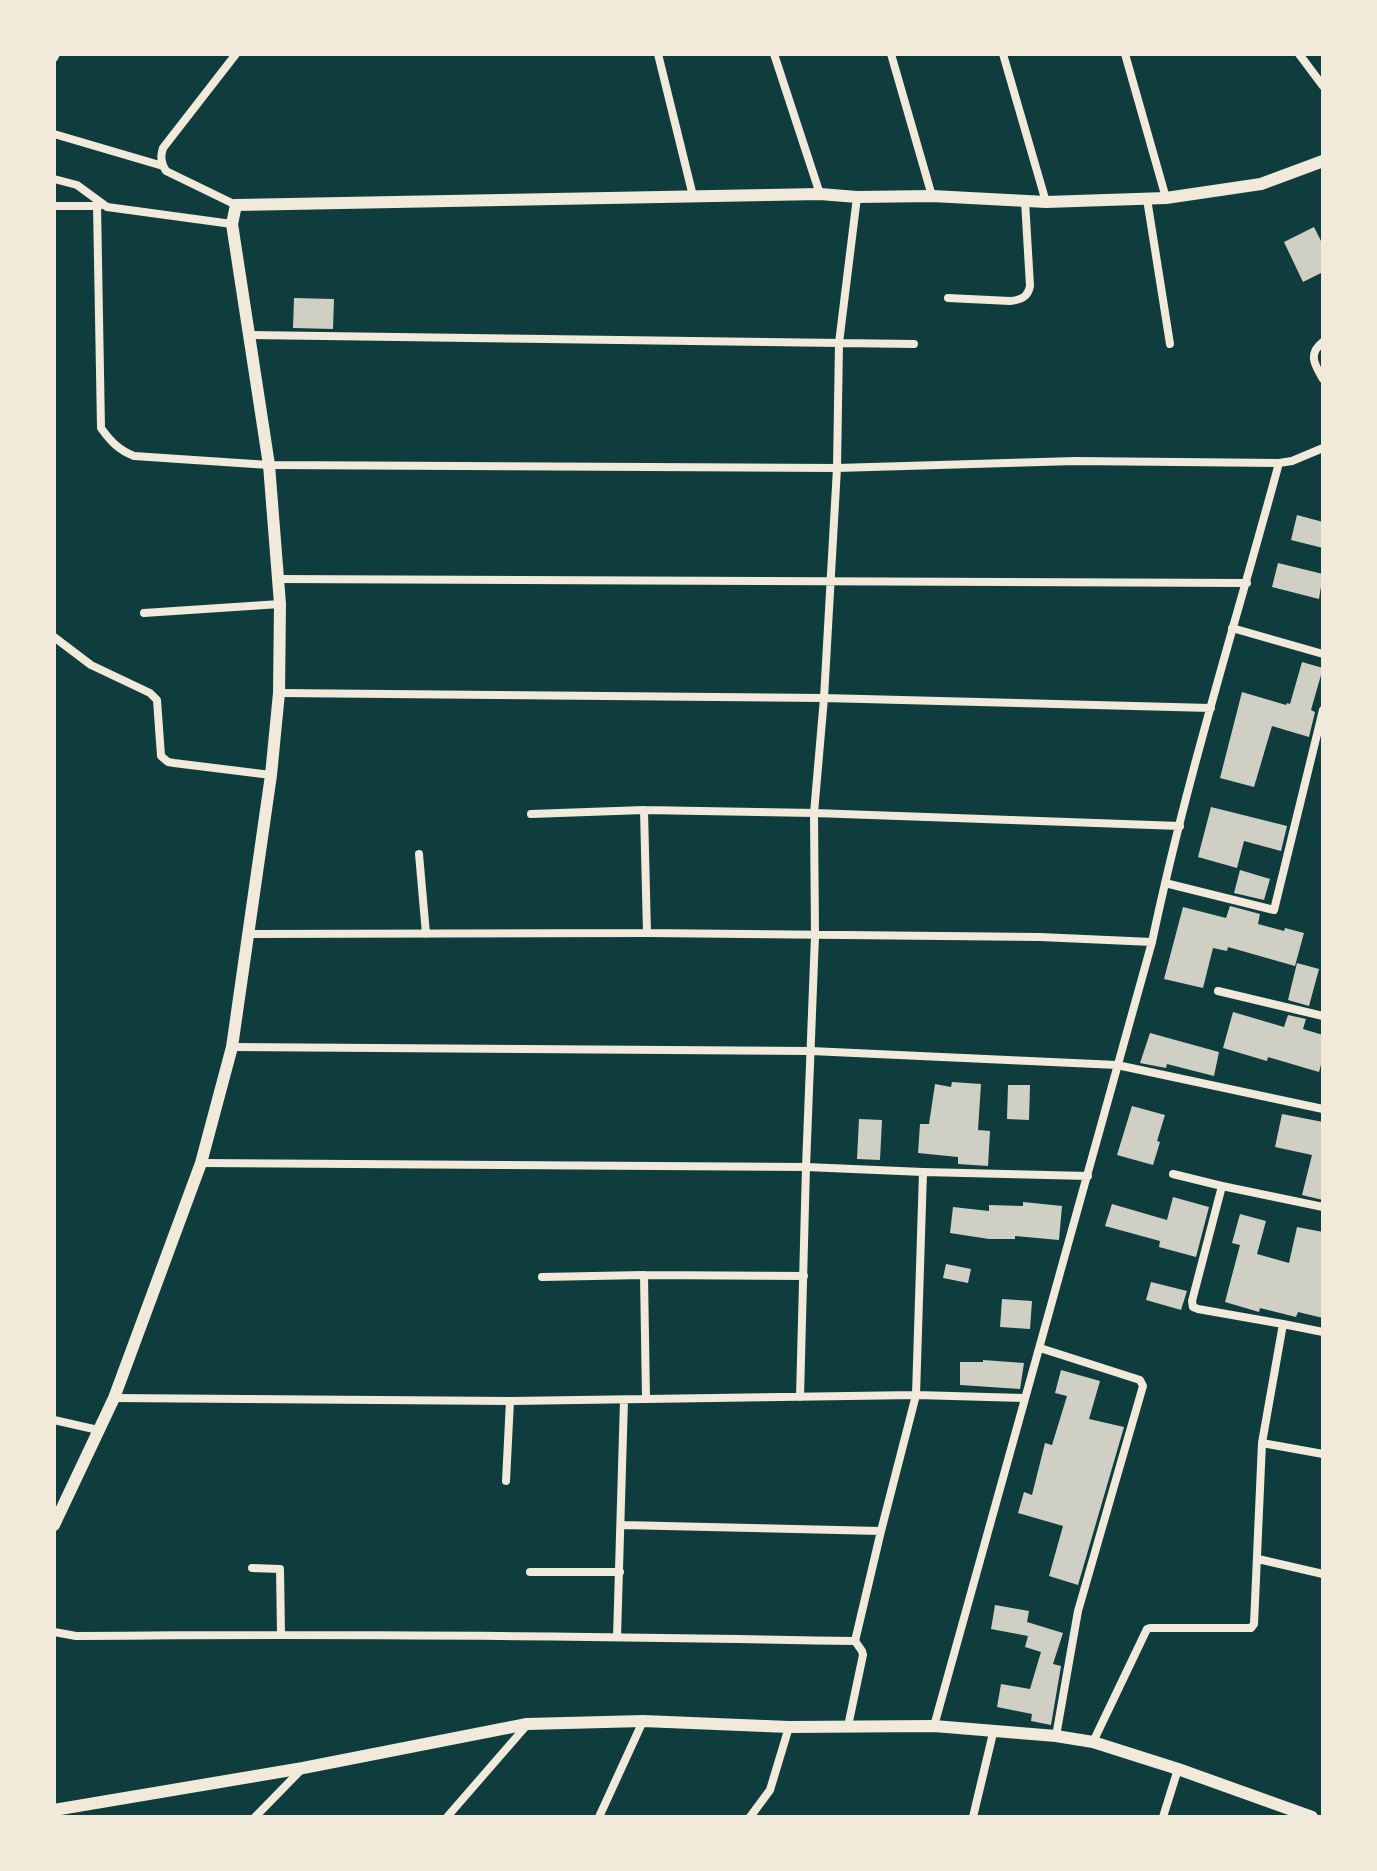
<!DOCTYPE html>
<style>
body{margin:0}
#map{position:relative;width:1377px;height:1871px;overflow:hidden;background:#0f3d3e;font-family:"Libre Baskerville",serif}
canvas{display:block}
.frame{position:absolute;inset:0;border:56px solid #f1e9da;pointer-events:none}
</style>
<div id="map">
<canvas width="1377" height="1871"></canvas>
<div class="frame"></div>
</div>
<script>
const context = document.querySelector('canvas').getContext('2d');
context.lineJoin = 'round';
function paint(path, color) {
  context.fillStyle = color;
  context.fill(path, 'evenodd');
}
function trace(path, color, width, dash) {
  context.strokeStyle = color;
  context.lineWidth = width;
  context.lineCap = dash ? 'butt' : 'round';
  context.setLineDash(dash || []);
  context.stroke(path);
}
const building = new Path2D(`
 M1314 227 1323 245V272L1303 282 1284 242Z
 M294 298 334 299 333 329 293 328Z
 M1297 515 1323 522V548L1291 540Z
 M1278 563 1323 574 1319 599 1272 587Z
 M1302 662 1323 668 1311 710 1315 712 1309 737 1272 726 1254 787 1220 778 1242 692 1286 705 1287 703 1290 704Z
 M1211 807 1287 826 1281 851 1244 841 1237 868 1198 857Z
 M1240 870 1270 879 1264 900 1234 893Z
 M1230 906 1260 914 1258 924 1284 931 1285 928 1304 933 1295 966 1228 947 1227 951 1213 948 1203 988 1164 979 1183 907 1226 918Z
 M1297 963 1319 969 1309 1006 1288 1000Z
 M1233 1012 1284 1027 1288 1015 1306 1019 1303 1029 1323 1035V1057L1319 1072 1268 1057 1267 1061 1223 1048Z
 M1150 1033 1219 1052 1214 1076 1167 1064 1166 1068 1140 1063Z
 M952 1082 981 1084 978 1130 990 1131 988 1166 958 1164V1157L918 1153 920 1124H929L935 1084 951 1087Z
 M1008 1085H1030L1029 1120 1007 1119Z
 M1132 1106 1165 1115 1157 1141 1160 1142 1153 1165 1117 1155Z
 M1282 1114 1323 1122V1200L1302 1195 1312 1155 1275 1147Z
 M859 1119 882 1120 880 1160 857 1159Z
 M1173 1197 1209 1207 1196 1257 1159 1247 1160 1241 1105 1226 1112 1204 1167 1220Z
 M1023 1202 1062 1206 1059 1240 1015 1236V1239H989L950 1233 953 1207 989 1211V1205L1023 1206Z
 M1240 1214 1266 1221 1257 1254 1289 1263 1297 1227 1323 1232V1318L1298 1312 1296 1317 1260 1308 1259 1312 1225 1302 1240 1245 1232 1243Z
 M946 1264 971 1269 968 1283 943 1278Z
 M1151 1282 1187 1291 1181 1310 1146 1300Z
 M1002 1299 1032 1301 1030 1329 1000 1327Z
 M983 1360 1024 1363 1020 1389 960 1385V1362H983Z
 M1061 1370 1100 1381 1089 1419 1124 1427 1078 1585 1049 1576 1063 1526 1018 1513 1024 1492 1032 1495 1045 1443 1052 1445 1067 1396 1055 1393Z
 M995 1605 1029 1611 1027 1622 1063 1633 1053 1664 1061 1666 1051 1725 1031 1721 1032 1714 997 1707 1001 1684 1030 1689 1041 1652 1025 1647 1028 1636 991 1629Z`);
const minor = new Path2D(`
 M236 54 163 148C160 157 161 163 166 171L236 205
 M658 54 693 196
 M774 54 820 194
 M891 54 932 196
 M1003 54 1046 202
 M1125 54 1166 198
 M1299 54 1323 86
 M54 58 56 54
 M54 134 163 166
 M54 179 77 185 107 207 232 224
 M1147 199 1170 344
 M97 205 101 428C111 442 119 450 134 456L269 465 837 468 1075 461 1279 463 1292 461 1323 448
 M54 206H99
 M948 298 1010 301C1021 300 1028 297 1030 286L1025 201
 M249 335 914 344
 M1323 342C1307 354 1315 365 1323 379
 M278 579 1247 583
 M144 613 280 604
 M1232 628 1323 654
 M54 637 91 665 150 693 157 700 161 756 168 762 174 763 271 775
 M279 693 824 698 1211 708
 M644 810 647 933
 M531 814 644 810 814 813 1180 826
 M419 854 426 934
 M1165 883 1274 910 1323 710
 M249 934 647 933 1040 937 1152 942
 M1218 991 1323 1016
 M232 1047 811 1051 1117 1065 1323 1109
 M201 1163 806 1167 923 1172 1088 1176
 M1173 1174 1222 1186 1192 1301 1193 1307 1198 1309 1283 1324
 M1222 1186 1323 1207
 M644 1275 804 1276
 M542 1277 644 1275 646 1399
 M1040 1348 1140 1380 1143 1386 1078 1611 1056 1736
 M800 1397 806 1167 815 936 814 813 824 698 837 468 839 343 857 197
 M114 1398 510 1401 916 1395 1024 1398
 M54 1420 98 1430
 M1262 1443 1323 1454
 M506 1481 510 1401
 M622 1525 881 1531
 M1258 1559 1323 1574
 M252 1568 280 1569 281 1634
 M530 1572H620
 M54 1632 76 1636C336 1633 595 1636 855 1641
 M617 1637 624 1400
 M848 1726 863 1655 862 1651 855 1641 881 1531 916 1395 923 1172
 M934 1726 1152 942C1186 780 1236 622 1279 463
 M1093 1742 1147 1629 1150 1628H1251L1254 1624 1262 1443 1283 1324 1323 1332
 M255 1817 302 1769
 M447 1817 527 1725
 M599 1817 643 1721
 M750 1817 770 1790 789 1727
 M973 1817 994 1729
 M1163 1817 1178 1769`);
const tertiary = new Path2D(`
 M54 1525 114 1398 201 1163 232 1047 271 775 279 693 280 604 269 465 232 224 236 205 820 194 857 197 932 196 1046 202 1166 198 1261 184 1323 161
 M54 1810 303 1768 527 1724 643 1721 789 1727 934 1726 1056 1736 1093 1742 1178 1769 1312 1817`);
paint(building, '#cfcfc3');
trace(minor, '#f1e9da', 8);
trace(tertiary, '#f1e9da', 12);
</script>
